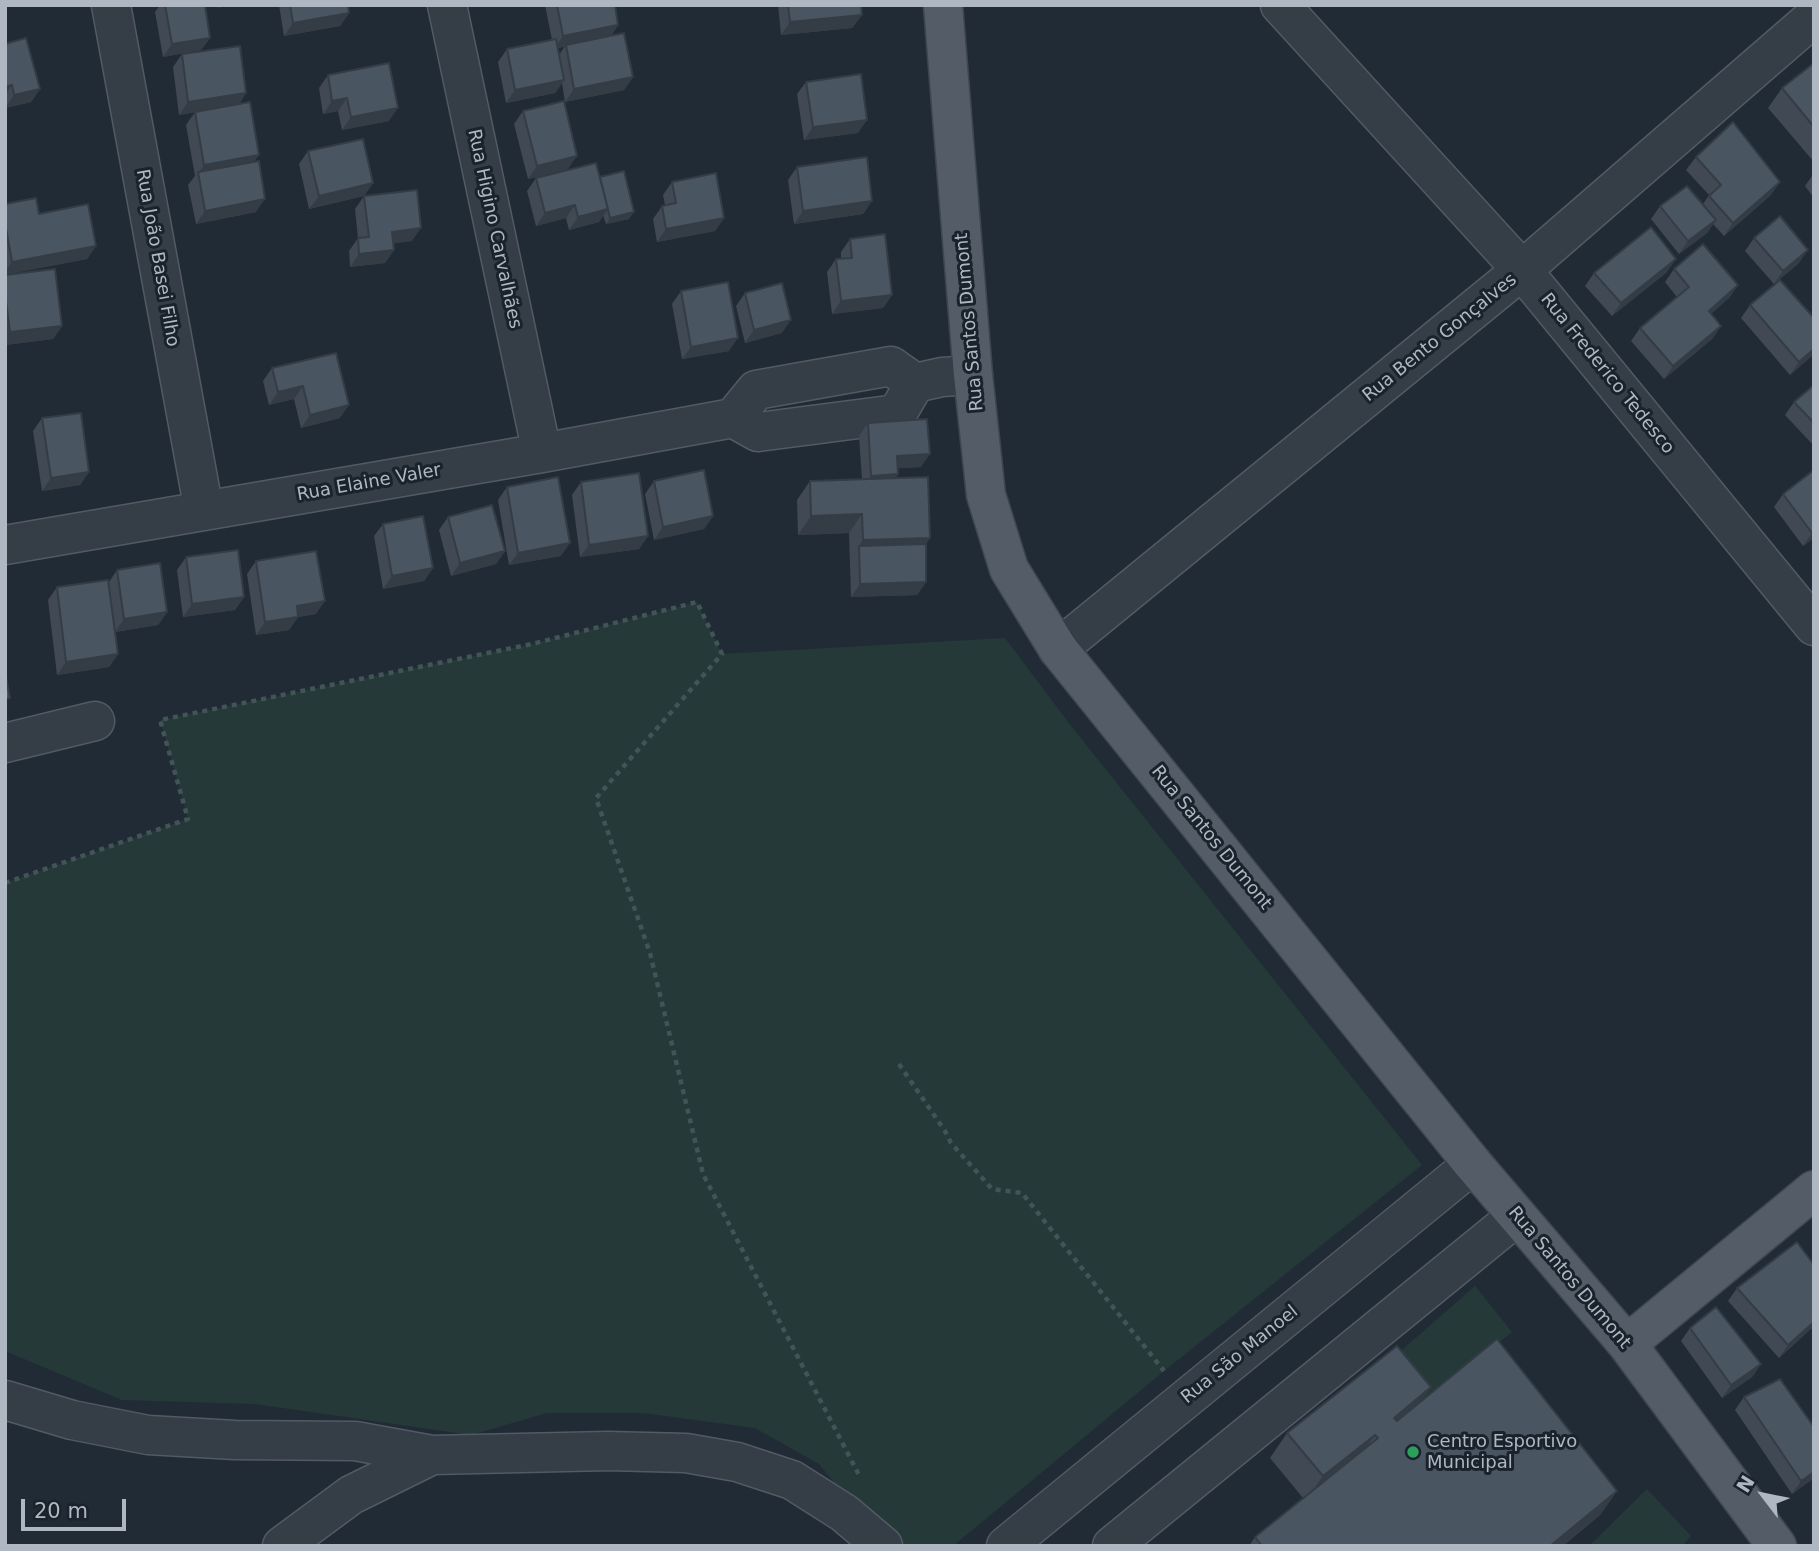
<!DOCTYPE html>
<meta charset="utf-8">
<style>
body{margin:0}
#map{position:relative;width:1819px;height:1551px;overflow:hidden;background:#212b36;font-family:"DejaVu Sans",sans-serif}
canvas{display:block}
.frame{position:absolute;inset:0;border:7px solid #afb7c3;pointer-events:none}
.north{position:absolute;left:1728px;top:1460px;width:70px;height:70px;-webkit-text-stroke:5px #1a222b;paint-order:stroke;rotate:302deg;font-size:19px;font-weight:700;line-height:28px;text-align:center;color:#afb7c3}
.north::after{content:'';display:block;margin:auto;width:24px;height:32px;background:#afb7c3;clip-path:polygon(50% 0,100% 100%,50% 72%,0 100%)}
.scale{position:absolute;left:21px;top:1499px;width:105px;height:32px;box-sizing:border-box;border:4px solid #afb7c3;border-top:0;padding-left:9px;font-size:21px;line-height:24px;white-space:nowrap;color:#afb7c3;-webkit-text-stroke:5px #1a222b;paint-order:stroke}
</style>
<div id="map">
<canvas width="1819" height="1551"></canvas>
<div class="frame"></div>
<div class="north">N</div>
<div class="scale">20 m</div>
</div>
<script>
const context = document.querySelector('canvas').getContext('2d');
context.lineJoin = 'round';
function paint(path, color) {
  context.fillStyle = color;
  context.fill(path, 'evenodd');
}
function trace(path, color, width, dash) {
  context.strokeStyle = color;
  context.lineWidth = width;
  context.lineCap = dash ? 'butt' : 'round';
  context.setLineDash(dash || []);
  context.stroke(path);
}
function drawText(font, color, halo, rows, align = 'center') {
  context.font = font + ' "DejaVu Sans",sans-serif';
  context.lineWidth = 6;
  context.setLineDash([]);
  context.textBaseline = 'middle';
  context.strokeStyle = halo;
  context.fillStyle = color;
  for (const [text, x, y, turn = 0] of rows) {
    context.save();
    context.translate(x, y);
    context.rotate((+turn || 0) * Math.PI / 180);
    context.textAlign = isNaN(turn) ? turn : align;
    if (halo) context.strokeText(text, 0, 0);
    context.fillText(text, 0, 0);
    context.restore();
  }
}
const green = new Path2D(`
 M697 602 722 654 1005 638 1068 722 1422 1165 1164 1371 953 1546H886L819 1464 755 1428 643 1413H547L471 1435 255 1404 122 1400 5 1351V883L188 819 160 720 532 644Z
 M1475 1286 1512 1332 1420 1407 1379 1370Z
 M1647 1489 1691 1536 1682 1546H1589Z`);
const path = new Path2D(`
 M5 883 188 819 160 720 532 644 697 602 722 654 596 798 650 953 703 1174 860 1477
 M899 1064 945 1131 951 1143 992 1189 1022 1193 1164 1371`);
const minor = new Path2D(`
 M111 5 204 511
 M447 5 542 453
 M1280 5 1522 270 1814 626
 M733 418 758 432 897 414 915 383 942 377 973 375
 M5 545 542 453 733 418 756 390 891 366 915 383
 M1058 649 1522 270 1814 17
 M5 743 95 721
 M5 1400 72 1420 148 1435 235 1440 355 1441 432 1455
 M282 1546 351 1495 432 1455 608 1451 686 1453 737 1462 792 1480 844 1513 883 1546
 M1006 1546 1473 1164
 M1112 1546 1517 1216`);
const major = new Path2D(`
 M943 5 973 375 986 495 1009 569 1058 649 1473 1164 1627 1344 1777 1546
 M1627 1344 1814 1190`);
const wall = new Path2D(`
 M160 5H205L210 38 201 50 163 57 155 12Z
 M279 5H348L349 13 340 26 284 36Z
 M545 5H615L618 25 611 36 633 77 624 90 565 102 562 83 555 93 506 103 498 62 507 49 552 40ZM565 46 559 55 558 48Z
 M778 5H861L862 15 852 28 781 35Z
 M5 44 40 89 31 102 5 108Z
 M182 54 246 93 239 104 254 162 256 212 196 224 188 185 195 176 186 125 195 112 179 115 173 67Z
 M1814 63V162L1768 108 1782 88Z
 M328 75 389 121 342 130 338 111 323 114 319 88Z
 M806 82 858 133 804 140 797 94Z
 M523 111 568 169 528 179 514 124Z
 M308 151 373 183 364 196 309 209 299 164Z
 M1696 157 1771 195 1724 236 1713 224 1707 233 1679 254 1651 219 1660 206 1703 204 1709 195 1686 170Z
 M797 167 872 201 863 214 794 224 788 180Z
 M1814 173V198L1805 186Z
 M600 177 629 219 606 224 603 215 599 222 569 230 566 218 536 226 527 191 536 178H599Z
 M672 182 724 218 715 231 657 242 653 219 662 206 665 205 663 195Z
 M364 196 412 241 393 243 394 250 385 263 350 267 349 251 358 238 355 209Z
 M5 204 39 214 96 246 87 259 7 274 62 326 53 339 5 345Z
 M1754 238 1799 263 1774 284 1745 251Z
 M850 239 892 295 883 308 832 314 827 272 836 259H841V252Z
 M1674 269 1738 285 1729 298 1711 313 1721 326 1712 339 1664 379 1631 341 1640 328 1677 297 1665 282Z
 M1667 272 1612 316 1585 286 1594 273Z
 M681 291 729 351 682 359 672 304Z
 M745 293 782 333 745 343 736 306Z
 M1750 305 1814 318V354L1790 375 1741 318Z
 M336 353 340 418 301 428 294 399 269 405 263 381 272 368Z
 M1814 385V446L1785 415 1794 402Z
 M42 418 89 472 80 485 42 491 33 431Z
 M868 423 921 467 898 468V474L896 478 930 538 926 544V582L917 595 851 597 849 533 798 535 797 500 810 481 862 479 859 436Z
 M1814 470V538L1803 546 1774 507 1783 494Z
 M654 481 713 516 704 529 654 540 645 494Z
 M581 482 648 536 639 549 580 557 572 495Z
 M507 487 561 556 509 565 498 500Z
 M448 517 505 551 496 564 451 576 439 530Z
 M383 524 433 568 424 581 383 589 374 536Z
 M186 557 244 597 235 610 183 617 177 570Z
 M256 561 316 614 298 617 289 630 256 635 247 574Z
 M117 570 167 612 158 625 115 632 118 654 109 667 57 675 48 600 57 587 109 582Z
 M1814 1265V1326L1779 1358 1728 1301 1737 1288Z
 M1690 1328 1761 1364 1752 1377 1722 1398 1681 1341Z
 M1431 1387 1420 1402 1617 1491 1600 1515 1563 1546H1249L1255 1537 1303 1498 1270 1458 1287 1433Z
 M1744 1397 1814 1427V1478L1792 1494 1735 1410Z`);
const shadedWall = new Path2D(`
 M219 5H233L217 8Z
 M349 13 340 26 284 36 293 23Z
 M862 15 852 28 781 35 790 22Z
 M618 25 609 38 554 49 563 36Z
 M210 38 201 50 163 57 172 44Z
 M633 77 624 90 565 102 574 89Z
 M564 80 555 93 506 103 515 90Z
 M12 85 5 95V87Z
 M40 89 31 102 5 108 14 95Z
 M246 93 237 106 179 115 188 102Z
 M347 98 338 111 323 114 332 101Z
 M398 108 389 121 342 130 351 117Z
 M867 120 858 133 804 140 813 127Z
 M259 155 250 168 198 174 204 165Z
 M577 156 568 169 528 179 537 166Z
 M1780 182 1771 195 1724 236 1733 223Z
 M373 183 364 196 309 209 319 196Z
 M265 199 256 212 196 224 205 211Z
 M872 201 863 214 794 224 803 211Z
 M575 205 566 218 536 226 545 213Z
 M608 209 599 222 569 230 578 217Z
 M634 212 629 219 606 224 610 218Z
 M724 218 715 231 657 242 666 229Z
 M1716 220 1707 233 1679 254 1688 241Z
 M421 228 412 241 383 245 392 232Z
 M96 246 87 259 5 275V272L12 262Z
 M394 250 385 263 350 267 359 254Z
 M1808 250 1799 263 1774 284 1783 271Z
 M1676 259 1667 272 1612 316 1621 303Z
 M1738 285 1729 298 1700 324 1709 311Z
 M892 295 883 308 832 314 841 301Z
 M791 320 782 333 745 343 754 330Z
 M62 326 53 339 5 345V336L7 335 10 332Z
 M1721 326 1712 339 1664 379 1673 366Z
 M738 338 729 351 682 359 691 347Z
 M1814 349V354L1790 375 1799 362Z
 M303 386 294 399 269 405 278 392Z
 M349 405 340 418 301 428 310 415Z
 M930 454 921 467 888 469 897 456Z
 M89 472 80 485 42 491 51 478Z
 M898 474 889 487 862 489 871 476Z
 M862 514 849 533 798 535 811 516Z
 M713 516 704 529 654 540 663 527Z
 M1814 532V538L1803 546 1812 533Z
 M648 536 639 549 580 557 589 545Z
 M930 538 917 557 859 546 863 540Z
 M570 543 561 556 509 565 518 553Z
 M505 551 496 564 451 576 460 563Z
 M433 568 424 581 383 589 392 576Z
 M926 582 917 595 851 597 860 584Z
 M244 597 235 610 183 617 192 604Z
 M325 601 316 614 298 617 289 630 256 635 265 622 297 606Z
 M167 612 158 625 115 632 124 619Z
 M118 654 109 667 57 675 66 662Z
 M1814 1322V1326L1779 1358 1788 1345Z
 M1761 1364 1752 1377 1722 1398 1731 1385Z
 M1431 1387 1414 1411 1376 1443 1394 1418Z
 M1375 1435 1358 1460 1305 1501 1323 1476Z
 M1814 1472V1478L1792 1494 1801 1481Z
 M1617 1491 1600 1515 1563 1546H1550Z`);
const building = new Path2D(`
 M165 5H205L210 38 172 44Z
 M290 5H348L349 13 293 23Z
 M557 5H615L618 25 563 36Z
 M788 5H861L862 15 790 22Z
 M624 33 633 77 574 89 566 45Z
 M26 38 40 89 14 95 12 85 5 87V44Z
 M556 39 564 80 515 90 507 49Z
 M240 46 246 93 188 102 182 54Z
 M389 63 398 108 351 117 347 98 332 101 328 75Z
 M1814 63V127L1782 88Z
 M861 74 867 120 813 127 806 82Z
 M564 101 577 156 537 166 523 111Z
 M250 102 259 155 204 165 195 112Z
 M1733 122 1780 182 1733 223 1709 196 1721 185 1696 157Z
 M363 139 373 183 319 196 308 151Z
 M867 157 872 201 803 211 797 167Z
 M259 161 265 199 205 211 198 172Z
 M596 163 608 209 578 217 575 205 545 213 536 178Z
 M624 171 634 212 610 218 600 177Z
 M716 173 724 218 666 229 662 206 676 203 672 182Z
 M1687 186 1716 220 1688 241 1660 206Z
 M417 190 421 228 392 232 394 250 359 254 358 238 369 237 364 196Z
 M36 198 39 214 88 204 96 246 12 262 5 223V204Z
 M1780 216 1808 250 1783 271 1754 238Z
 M1651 227 1676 259 1621 303 1594 273Z
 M885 234 892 295 841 301 836 259 852 258 850 239Z
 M1703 244 1738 285 1709 311 1721 326 1673 366 1640 328 1689 287 1674 269Z
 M55 269 62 326 10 332 5 294V275Z
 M1780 280 1814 318V349L1799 362 1750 305Z
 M728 282 738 338 691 347 681 291Z
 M782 283 791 320 754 330 745 293Z
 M5 315 8 335 5 336Z
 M336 353 349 405 310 415 303 386 278 392 272 368Z
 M1814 385V423L1794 402Z
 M81 413 89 472 51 478 42 418Z
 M927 419 930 454 897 456 898 474 871 476 868 423Z
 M704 470 713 516 663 527 654 481Z
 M1814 470V532L1812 533 1783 494Z
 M639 473 648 536 589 545 581 482Z
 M558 477 570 543 518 553 507 487Z
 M928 477 930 538 863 540 862 514 811 516 810 481Z
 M492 505 505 551 460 563 448 517Z
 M423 516 433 568 392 576 383 524Z
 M926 544V582L860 584 859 546Z
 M238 550 244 597 192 604 186 557Z
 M316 551 325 601 297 606 298 617 265 622 256 561Z
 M160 563 167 612 124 619 117 570Z
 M108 580 118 654 66 662 57 587Z
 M5 672 10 698 5 699Z
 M1797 1242 1814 1265V1322L1788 1345 1737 1288Z
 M1716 1307 1761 1364 1731 1385 1690 1328Z
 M1497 1339 1617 1491 1550 1546H1262L1255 1537 1378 1438 1375 1435 1323 1476 1287 1433 1397 1346 1431 1387 1394 1418 1397 1421Z
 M1780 1379 1814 1427V1472L1801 1481 1744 1397Z`);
const markers = [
 [1413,1452,7,"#2e9e5b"]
];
const streetNames = [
 ["Rua Higino Carvalhães",494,229,78],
 ["Rua João Basei Filho",157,258,80],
 ["Rua Santos Dumont",970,322,-95],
 ["Rua Bento Gonçalves",1440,338,-39],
 ["Rua Frederico Tedesco",1607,374,51],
 ["Rua Elaine Valer",369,483,-10],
 ["Rua Santos Dumont",1211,838,51],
 ["Rua Santos Dumont",1569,1278,50],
 ["Rua São Manoel",1240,1355,-39]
];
const poiNames = [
 ["Centro Esportivo",1427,1442],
 ["Municipal",1427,1463]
];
paint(green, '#263939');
trace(minor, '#525a64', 41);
trace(major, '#3e4650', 41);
trace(path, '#435457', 4.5, [5, 5]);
trace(minor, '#353d47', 38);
trace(major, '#535c67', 38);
paint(wall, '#404954');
paint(shadedWall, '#343c45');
paint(building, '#4a5562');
trace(building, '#343c45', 2);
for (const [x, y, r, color] of markers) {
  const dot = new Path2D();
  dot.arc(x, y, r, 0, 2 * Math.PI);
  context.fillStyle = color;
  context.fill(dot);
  trace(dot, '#1a222b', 2.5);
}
drawText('18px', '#afb7c3', '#1a222b', streetNames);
drawText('18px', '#afb7c3', '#1a222b', poiNames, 'left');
</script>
